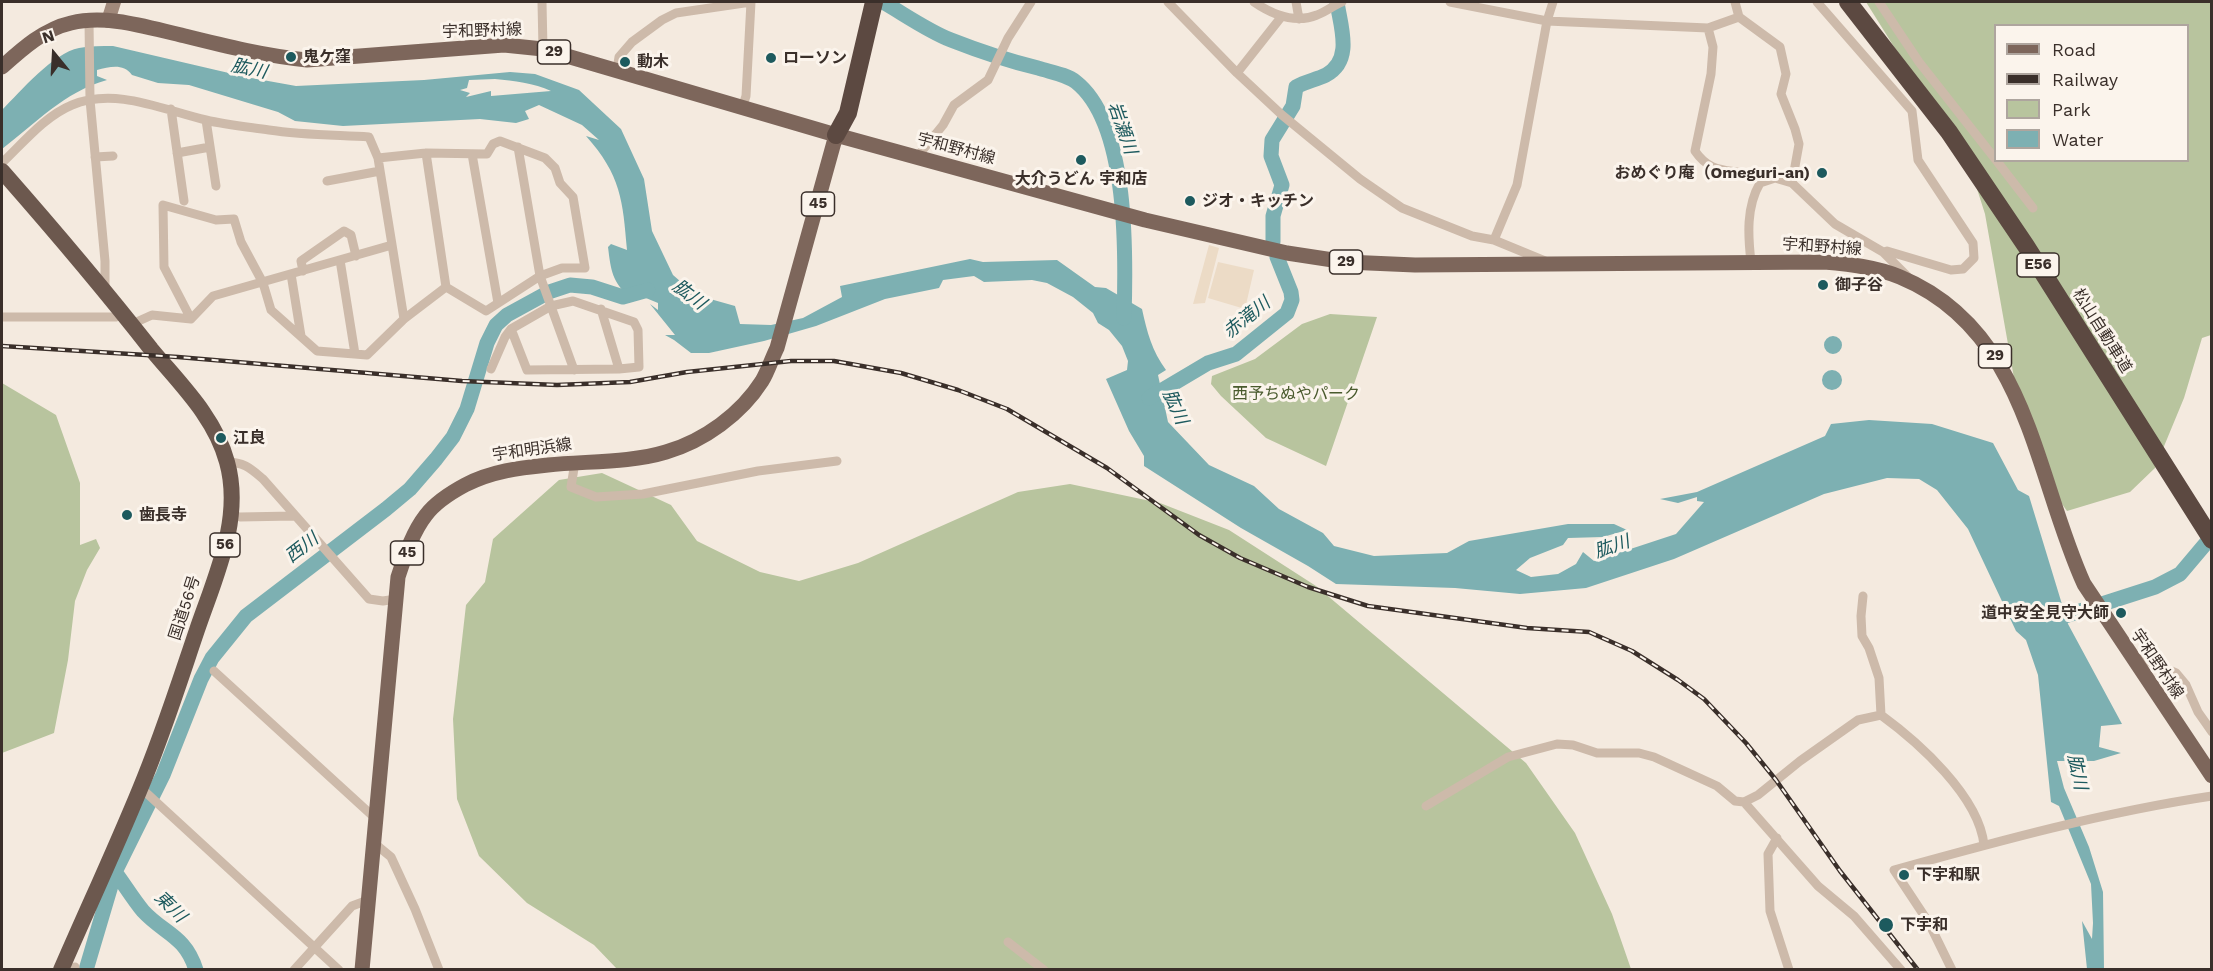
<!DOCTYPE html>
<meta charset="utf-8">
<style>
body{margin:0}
#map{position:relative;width:2213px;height:971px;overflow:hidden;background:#f4eadf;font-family:"Work Sans",sans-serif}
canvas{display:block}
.frame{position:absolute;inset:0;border:3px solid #3a2f2a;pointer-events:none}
.legend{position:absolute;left:1994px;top:24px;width:195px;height:138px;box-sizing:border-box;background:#fbf4ec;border:2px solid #aea59e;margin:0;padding:8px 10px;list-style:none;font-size:18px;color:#3a2f2a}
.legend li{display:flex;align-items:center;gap:12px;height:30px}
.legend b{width:30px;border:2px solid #aea59e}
.north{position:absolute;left:24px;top:24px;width:60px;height:60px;-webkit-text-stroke:4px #fbf4ec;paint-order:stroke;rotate:342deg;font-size:16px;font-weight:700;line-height:24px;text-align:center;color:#3a2f2a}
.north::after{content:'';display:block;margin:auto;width:21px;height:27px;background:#3a2f2a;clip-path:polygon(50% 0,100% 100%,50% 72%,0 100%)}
</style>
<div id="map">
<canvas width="2213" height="971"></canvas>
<div class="frame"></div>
<ul class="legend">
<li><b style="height:8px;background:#7d665b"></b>Road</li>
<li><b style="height:8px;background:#3a2f2a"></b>Railway</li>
<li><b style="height:16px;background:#b8c49e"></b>Park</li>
<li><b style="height:16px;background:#7db0b2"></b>Water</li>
</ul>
<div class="north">N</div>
</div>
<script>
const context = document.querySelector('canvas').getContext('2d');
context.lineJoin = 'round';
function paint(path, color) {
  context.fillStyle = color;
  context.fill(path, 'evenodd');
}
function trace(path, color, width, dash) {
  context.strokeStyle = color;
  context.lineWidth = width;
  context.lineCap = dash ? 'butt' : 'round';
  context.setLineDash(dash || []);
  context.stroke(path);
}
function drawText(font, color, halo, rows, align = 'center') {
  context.font = font + ' "Work Sans","Noto Sans JP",sans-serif';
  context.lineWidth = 6;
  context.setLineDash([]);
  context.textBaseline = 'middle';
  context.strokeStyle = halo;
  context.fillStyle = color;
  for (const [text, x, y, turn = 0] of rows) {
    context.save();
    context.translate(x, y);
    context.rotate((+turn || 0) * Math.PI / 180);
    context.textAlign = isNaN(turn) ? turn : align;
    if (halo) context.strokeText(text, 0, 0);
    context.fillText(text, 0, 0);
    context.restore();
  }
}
const green = new Path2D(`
 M1866 2H2211V335L2202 338 2184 398 2155 468 2130 492 2067 511 2040 473 2017 395 1985 214 1971 170ZM1996 26H2188V160H1996Z
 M1330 314 1377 317 1326 466 1266 438 1221 396 1211 384 1212 376 1255 359 1302 324Z
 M2 383 56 415 80 483V545L96 539 100 548 87 570 75 601 68 660 54 733 2 753Z
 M602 473 671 505 697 541 760 572 799 581 858 563 1018 492 1070 484 1160 503 1229 530 1316 586 1526 763 1575 833 1612 914 1631 969H617L594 945 527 903 479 856 457 799 453 719 466 605 485 582 493 539 559 480Z`);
const plaza = new Path2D(`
 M1209 245 1219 248 1205 303 1193 304Z
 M1218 262 1254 270 1245 309 1208 298Z`);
const water = new Path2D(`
 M113 46 246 77 296 86 424 80 510 72 535 74 579 90 621 129 644 179 652 231 673 275 696 295 735 306 740 324 771 325 803 318 842 297 840 286 970 259 983 262 1057 260 1095 287 1106 288 1142 309C1147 332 1152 351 1166 370L1158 375 1168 422 1209 465 1254 486 1279 509 1323 533 1334 546 1374 556 1447 553 1469 541 1568 524H1614L1627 530 1603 537 1568 538 1563 545 1530 558 1516 570 1531 577 1558 574 1576 564 1583 552 1594 561 1676 534 1704 502 1697 501V497L1678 503 1660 499 1697 492 1825 436 1831 424 1869 420 1932 424 1993 443 2018 490 2029 496 2068 624 2122 724 2101 726 2099 747 2121 753 2094 761H2057L2064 788 2089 847 2103 892 2104 969H2087L2082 921 2092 939 2093 923 2091 884 2059 806 2051 802 2038 675 2026 640 2016 631 1968 529 1937 490 1919 479 1887 478 1824 494 1674 559 1586 588 1520 594 1455 588 1336 584 1308 566 1241 528 1144 466V456L1129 431 1106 379 1127 370 1128 361 1122 346 1109 330 1098 323 1093 313 1073 297 1047 283 1032 280 984 282 974 276 943 280 939 288 885 299 816 326 764 341 709 353H691L674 340 665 335H675L650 304 658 310V303L641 296 630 298C612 281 611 271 608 247L611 244 627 250C623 201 621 175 586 136L599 140 582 125 539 105 525 111 529 119 516 123 480 119 343 126 295 121 278 112 189 85 158 83 132 75C123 63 110 67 97 70V76L107 80C64 92 36 123 2 149V110C21 91 53 53 79 48 90 46 102 46 113 46ZM495 79C514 81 534 83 551 91L491 96V91L466 97 470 93 460 90 467 88 469 80Z
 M1824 345a9 9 0 1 1 18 0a9 9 0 1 1-18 0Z
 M1822 380a10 10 0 1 1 20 0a10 10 0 1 1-20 0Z`);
const river = new Path2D(`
 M883 2C904 14 928 31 951 40 979 51 1009 61 1038 68 1050 72 1066 74 1076 82 1129 124 1126 256 1124 318
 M1273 242V216L1282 185 1271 156 1272 140 1293 106 1296 87C1306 81 1316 80 1326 75 1354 60 1340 25 1337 2
 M1149 398 1208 363 1236 354 1287 313 1292 300 1291 292 1277 257
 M2046 622 2155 587 2180 574 2212 536
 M115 872C124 884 133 899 143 911 164 934 185 935 196 970
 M86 970 115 872 163 775 201 679 212 658 246 616 386 509 410 489 436 459 453 437 467 409 487 343 496 325 507 315 549 292 570 285 592 287 623 297 648 290`);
const minor = new Path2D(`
 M542 2 543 49
 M1168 2 1237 73 1282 115 1360 179 1402 208 1472 236 1494 240 1545 261
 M1254 2C1273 15 1295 24 1317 15 1326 12 1334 5 1342 2
 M1296 2 1299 19
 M1450 2 1547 21 1708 28 1739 17 1780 47 1786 74 1781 94 1795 129 1799 144 1792 183
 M1735 2 1739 17
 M1817 2 1912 111 1918 160 1973 243 1974 258 1963 269 1951 270 1887 251 1883 252
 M1879 2 1919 62 1996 160
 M89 21 90 100 105 261V290
 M1708 28 1713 47 1711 74 1695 151C1710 173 1725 169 1748 174 1754 175 1760 178 1766 181
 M617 70 619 57 632 42 662 20 676 13 751 2
 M1237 73 1282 16
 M742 108 746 96 751 2
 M171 109 184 201
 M206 120 216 186
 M518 147 540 276 574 370
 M177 153 210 147
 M426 153 446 287
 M472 154 498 303
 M95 157 113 156
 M917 157 943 125 954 105 988 80 1008 38 1031 2
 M1996 160 2033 208
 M2 163C23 143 45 116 72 105 116 87 163 110 206 120 226 125 248 127 269 130 302 135 336 135 369 137L378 158 404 319
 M327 181 380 171
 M1494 240 1517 185 1547 21 1553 2
 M340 260 355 354
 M1751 262C1748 236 1746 207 1760 183L1775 178 1792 183 1835 224 1883 252 1909 278
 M303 271 301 261 344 231 351 235 356 256
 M291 274 301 336
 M601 309 619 369
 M2 317H116L125 314
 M191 319 164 267 163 205 216 220 234 219 241 242 263 283 271 310 317 351 367 355 404 319 446 287 486 311 540 276 562 268H585L573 197 560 183 555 168 545 158 500 141 493 144 487 154 426 153 378 158
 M191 319 213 296 392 245
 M132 324 152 315 191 319
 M491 369 505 337 511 329 551 306 573 301 634 322 638 330 639 367 619 369 527 370 511 329
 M227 462C244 462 251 469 263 479L369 599 383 601 396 599
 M575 462 571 487 596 497 643 494 758 471 837 461
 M232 515 240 517 294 516
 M1863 596 1861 616 1862 636 1869 648 1879 678 1881 715
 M2134 655 2176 673 2186 685 2198 712 2212 732
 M214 671 376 819
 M141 788 339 970
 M1744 802 1818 886 1854 916 1901 970
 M1426 806 1508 757 1557 744 1573 745 1597 753H1639L1654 757 1717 786 1735 801 1744 802 1758 795 1800 761 1858 720 1881 715C1918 742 1979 796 1984 845
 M1777 838 1768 854 1770 911 1789 970
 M374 843 391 857 415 909 439 970
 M1008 942 1044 970
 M75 970V967
 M294 970 352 906 368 900
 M1952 970 1929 923 1894 870C1999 841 2104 812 2212 796`);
const secondary = new Path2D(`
 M108 21 114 2`);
const primary = new Path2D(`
 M2 67C22 49 44 29 71 23 108 14 149 28 185 36 225 46 266 56 307 60L504 45 543 49 836 135 1145 220 1287 253 1346 262 1415 265 1824 262C1849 264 1876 267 1900 277 2028 330 2034 474 2084 584L2212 776
 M362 970 398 577C405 556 412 533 426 515 435 503 452 492 465 485 492 471 519 468 548 465 586 461 630 463 666 452 704 441 741 414 762 381 768 371 772 358 777 348L836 135`);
const trunk = new Path2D(`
 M2 171C53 229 103 288 151 349 180 384 215 417 227 462 243 519 215 577 197 630 179 683 162 737 140 789 115 850 87 910 61 970`);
const motorway = new Path2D(`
 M1848 2 1949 132 2026 246 2212 540
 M836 135 848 113 874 2`);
const rail = new Path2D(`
 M2 346 178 357 462 381 557 385 630 382 687 372 791 361H834L901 373 958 390 1007 409 1107 468 1199 535 1240 558 1308 587 1368 606 1527 628 1589 632 1632 651 1678 680 1704 699 1746 743 1776 780 1840 871 1918 970`);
const markers = [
 [291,57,6,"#1d5a5e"],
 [771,58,6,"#1d5a5e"],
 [625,62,6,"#1d5a5e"],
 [1081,160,6,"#1d5a5e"],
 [1822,173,6,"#1d5a5e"],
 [1190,201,6,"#1d5a5e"],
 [1823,285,6,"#1d5a5e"],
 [221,438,6,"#1d5a5e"],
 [127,515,6,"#1d5a5e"],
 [2121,613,6,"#1d5a5e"],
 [1904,875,6,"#1d5a5e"],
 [1886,925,8,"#1d5a5e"]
];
const shields = [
 [554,52,33],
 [818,204,33],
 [1346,262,33],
 [2038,265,42],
 [1995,356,33],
 [225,545,30],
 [407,553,33]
];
const shieldNames = [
 ["29",554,52],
 ["45",818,204],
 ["29",1346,262],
 ["E56",2038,265],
 ["29",1995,356],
 ["56",225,545],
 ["45",407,553]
];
const streetNames = [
 ["宇和野村線",482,31,-2],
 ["宇和野村線",956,149,15],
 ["宇和野村線",1822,247,4],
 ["松山自動車道",2102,331,58],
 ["宇和明浜線",532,450,-8],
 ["国道56号",185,608,-72],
 ["宇和野村線",2157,664,56]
];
const poiNames = [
 ["鬼ケ窪",303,57],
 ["ローソン",783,58],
 ["動木",637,62],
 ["おめぐり庵（Omeguri-an)",1810,173,"right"],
 ["大介うどん 宇和店",1081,179,"center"],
 ["ジオ・キッチン",1202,201],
 ["御子谷",1835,285],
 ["江良",233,438],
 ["歯長寺",139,515],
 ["道中安全見守大師",2109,613,"right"],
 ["下宇和駅",1916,875],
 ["下宇和",1900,925]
];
const parkNames = [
 ["西予ちぬやパーク",1296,394]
];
const waterNames = [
 ["肱川",249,69,12],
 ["岩瀬川",1122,128,71],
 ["肱川",689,295,37],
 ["赤滝川",1247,318,-39],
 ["肱川",1175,407,66],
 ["肱川",1612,547,-19],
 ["西川",302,548,-38],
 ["肱川",2077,772,78],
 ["東川",170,907,44]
];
paint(green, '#b8c49e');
paint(plaza, '#ecdbc6');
paint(water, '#7db0b2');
trace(river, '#7db0b2', 15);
trace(minor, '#cdbaaa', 9);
trace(secondary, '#a1897b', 14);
trace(primary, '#7d665b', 15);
trace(trunk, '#6c584e', 16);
trace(motorway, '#5c4941', 18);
trace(rail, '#3a2f2a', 4.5);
trace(rail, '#fbf4ec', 2, [7]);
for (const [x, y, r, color] of markers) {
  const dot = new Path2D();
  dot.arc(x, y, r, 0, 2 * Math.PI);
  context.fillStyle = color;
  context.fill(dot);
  trace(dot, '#fbf4ec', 2);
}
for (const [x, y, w] of shields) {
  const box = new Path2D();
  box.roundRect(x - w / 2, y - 12, w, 24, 4.5);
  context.fillStyle = '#fbf4ec';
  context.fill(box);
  trace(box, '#3a2f2a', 1.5);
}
drawText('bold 15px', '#3a2f2a', null, shieldNames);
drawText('16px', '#3a2f2a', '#fbf4ec', streetNames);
drawText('bold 16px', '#3a2f2a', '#fbf4ec', poiNames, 'left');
drawText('16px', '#495a2d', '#fbf4ec', parkNames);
drawText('italic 18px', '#1d5a5e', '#fbf4ec', waterNames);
</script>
